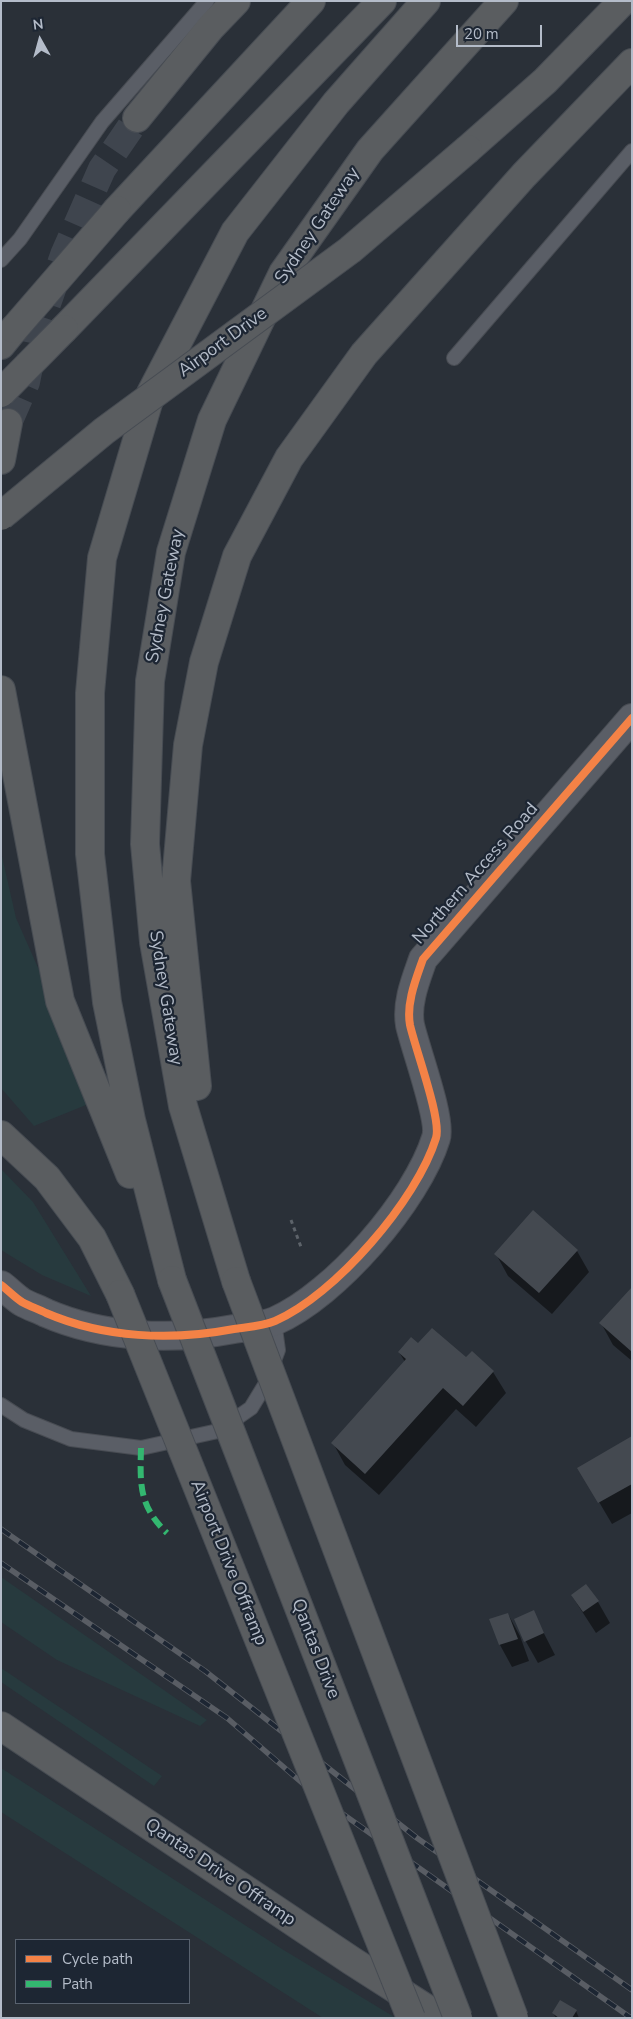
<!DOCTYPE html>
<style>
body{margin:0}
#map{position:relative;width:633px;height:2019px;overflow:hidden;background:#2a3038;font-family:"Nunito Sans",sans-serif}
canvas{display:block}
.frame{position:absolute;inset:0;border:2px solid #b4bcc9;pointer-events:none}
.legend{position:absolute;left:15px;top:1939px;width:175px;height:65px;box-sizing:border-box;background:#1d2633;border:1px solid #59626f;margin:0;padding:6px 9px;list-style:none;font-size:15px;color:#b4bcc9}
.legend li{display:flex;align-items:center;gap:10px;height:25px}
.legend b{width:25px;border:1px solid #59626f}
.north{position:absolute;left:15px;top:15px;width:50px;height:50px;-webkit-text-stroke:4px #1d2633;paint-order:stroke;rotate:353deg;font-size:14px;font-weight:700;line-height:20px;text-align:center;color:#b4bcc9}
.north::after{content:'';display:block;margin:auto;width:18px;height:22px;background:#b4bcc9;clip-path:polygon(50% 0,100% 100%,50% 72%,0 100%)}
.scale{position:absolute;left:456px;top:25px;width:86px;height:22px;box-sizing:border-box;border:2px solid #b4bcc9;border-top:0;padding-left:6px;font-size:15px;line-height:18px;white-space:nowrap;color:#b4bcc9;-webkit-text-stroke:4px #1d2633;paint-order:stroke}
</style>
<div id="map">
<canvas width="633" height="2019"></canvas>
<div class="frame"></div>
<ul class="legend">
<li><b style="height:6px;background:#f48246"></b>Cycle path</li>
<li><b style="height:6px;background:#33b770"></b>Path</li>
</ul>
<div class="north">N</div>
<div class="scale">20 m</div>
</div>
<script>
const context = document.querySelector('canvas').getContext('2d');
context.lineJoin = 'round';
function paint(path, color) {
  context.fillStyle = color;
  context.fill(path, 'evenodd');
}
function trace(path, color, width, dash) {
  context.strokeStyle = color;
  context.lineWidth = width;
  context.lineCap = dash ? 'butt' : 'round';
  context.setLineDash(dash || []);
  context.stroke(path);
}
function drawText(font, color, halo, rows, align = 'center') {
  context.font = font + ' "Nunito Sans",sans-serif';
  context.lineWidth = 4.5;
  context.setLineDash([]);
  context.textBaseline = 'middle';
  context.strokeStyle = halo;
  context.fillStyle = color;
  for (const [text, x, y, turn = 0] of rows) {
    context.save();
    context.translate(x, y);
    context.rotate((+turn || 0) * Math.PI / 180);
    context.textAlign = isNaN(turn) ? turn : align;
    if (halo) context.strokeText(text, 0, 0);
    context.fillText(text, 0, 0);
    context.restore();
  }
}
const green = new Path2D(`
 M1 852 16 918 51 997 91 1103 34 1126 1 1088Z
 M1 1169 33 1202 91 1296 42 1275 1 1250Z
 M1 1577 207 1720 200 1726 57 1660 1 1622Z
 M1 1668 162 1776 154 1786 1 1682Z
 M1 1768 282 1949 396 2018H323L1 1812Z`);
const shadow = new Path2D(`
 M577 1251 589 1272 552 1314 508 1276 496 1254Z
 M632 1288V1361L613 1345 601 1323Z
 M418 1345 466 1359 493 1372 506 1393 476 1427 456 1409 379 1495 345 1465 333 1443 405 1362 399 1352Z
 M632 1438V1513L612 1524 579 1468Z
 M572 1596 598 1602 610 1623 596 1633Z
 M533 1612 555 1655 538 1663 525 1640Z
 M508 1614 520 1636 529 1661 512 1667 500 1645Z
 M576 2011 579 2018H556L553 2013Z`);
const building = new Path2D(`
 M533 1210 578 1250 539 1293 494 1254Z
 M632 1287V1352L599 1323Z
 M432 1328 466 1357 472 1351 494 1371 463 1406 443 1388 365 1474 331 1443 406 1359 398 1352 411 1337 418 1343Z
 M632 1436V1484L598 1503 577 1468Z
 M586 1584 599 1601 583 1612 571 1595Z
 M534 1610 544 1633 524 1642 514 1619Z
 M508 1613 518 1639 499 1645 489 1619Z
 M560 2000 577 2010 572 2018H559L552 2013Z`);
const highwayTunnel = new Path2D(`
 M8 423 26 382 35 338 64 255 102 169 137 118`);
const path = new Path2D(`
 M291 1220 301 1247`);
const lane = new Path2D(`
 M1 260 20 239 102 122 207 1
 M454 358 632 151
 M1 1405 24 1420 71 1439 141 1448 218 1431 251 1408 265 1385 278 1350 274 1321`);
const street = new Path2D(`
 M1 1285C8 1290 14 1297 22 1302 29 1306 38 1309 46 1313 104 1338 171 1341 234 1329 247 1327 263 1326 275 1321 335 1295 417 1200 436 1138 442 1120 415 1048 410 1025 406 1003 416 979 423 959L632 718`);
const highway = new Path2D(`
 M137 118 211 27 236 1
 M468 149 545 81 623 1
 M117 210 311 1
 M64 329 382 1
 M1 345 14 329
 M1 460 8 423
 M1 690 60 1001 130 1174
 M197 1086 176 881 188 745 204 662 237 556 289 458 364 354 524 175 632 63
 M1 1135 47 1178 92 1238 120 1294
 M172 1280 131 1120 107 1002 90 854V693L102 558 151 393 235 232 336 103 426 1
 M236 1281 183 1106 154 942 145 844 150 681 171 552 212 420 283 273 370 150 504 1
 M1 1726 352 1961 441 2018`);
const rail = new Path2D(`
 M1 1529 205 1671 417 1838 632 1990
 M1 1563 227 1718 316 1795 631 2018`);
const highwayBridge = new Path2D(`
 M14 329 117 210
 M1 393 64 329
 M1 516 104 431 350 250 468 149
 M172 1280 458 2018
 M236 1281 514 2018
 M120 1294 411 2018`);
const quiet = new Path2D(`
 M141 1448C140 1485 139 1506 167 1533`);
const cycleway = new Path2D(`
 M1 1285C8 1290 14 1297 22 1302 29 1306 38 1309 46 1313 104 1338 171 1341 234 1329 247 1327 263 1326 275 1321 335 1295 417 1200 436 1138 442 1120 415 1048 410 1025 406 1003 416 979 423 959L632 718`);
const streetNames = [
 ["Sydney Gateway",318,226,-56],
 ["Airport Drive",223,343,-36],
 ["Sydney Gateway",166,596,-79],
 ["Northern Access Road",476,874,-49],
 ["Sydney Gateway",165,998,81],
 ["Airport Drive Offramp",228,1563,68],
 ["Qantas Drive",315,1649,69],
 ["Qantas Drive Offramp",220,1873,34]
];
paint(green, '#273a3e');
paint(shadow, '#0007');
paint(building, '#444950');
trace(highwayTunnel, '#3f454e', 28, [28, 14]);
trace(lane, '#484c53', 16);
trace(street, '#484c53', 30);
trace(highway, '#474c53', 30);
trace(path, '#5d636a', 3, [4, 4]);
trace(lane, '#5a5e66', 14);
trace(street, '#5a5e66', 28);
trace(highway, '#5a5d60', 28);
trace(rail, '#595d64', 5.5);
trace(rail, '#1d2633', 4, [11]);
trace(highwayBridge, '#474c53', 30, []);
trace(highwayBridge, '#5a5d60', 28);
trace(quiet, '#33b770', 6, [12, 6]);
trace(cycleway, '#f48246', 8);
drawText('18px', '#b4bcc9', '#1d2633', streetNames);
</script>
